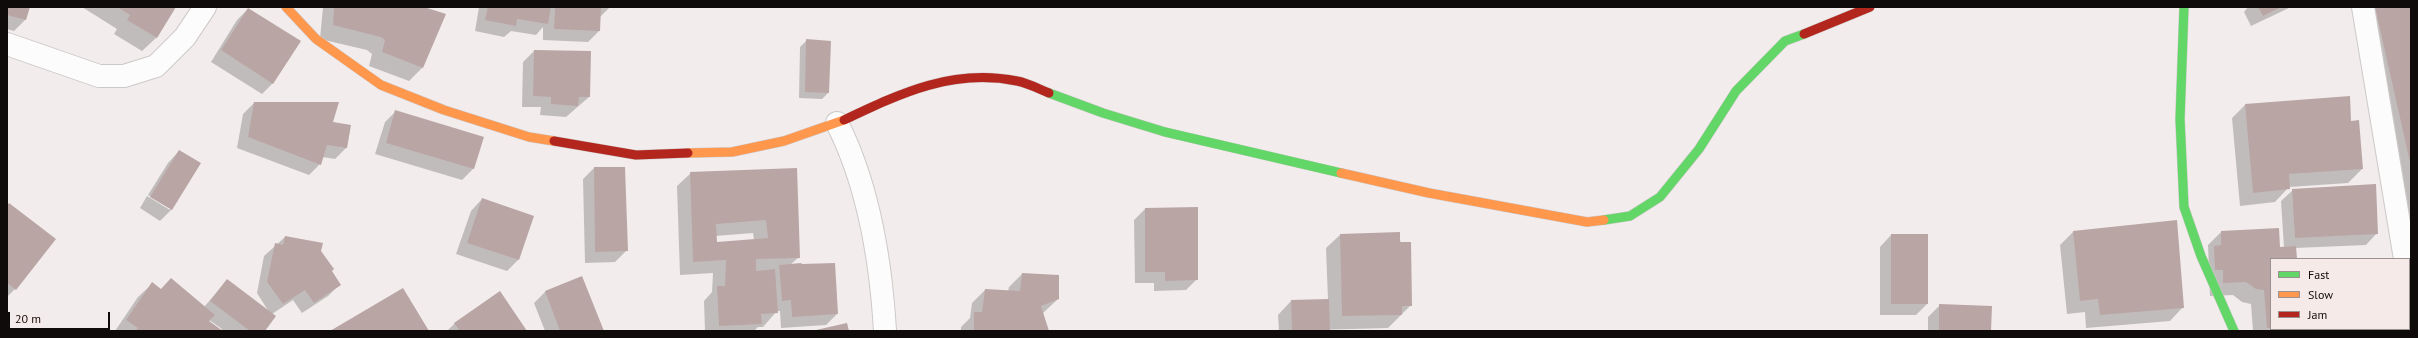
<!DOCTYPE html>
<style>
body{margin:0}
#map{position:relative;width:2418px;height:338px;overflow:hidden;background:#f2ecec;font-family:"PT Sans",sans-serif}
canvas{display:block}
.frame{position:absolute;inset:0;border:8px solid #0f0b0b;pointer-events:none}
.legend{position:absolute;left:2270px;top:258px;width:140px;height:72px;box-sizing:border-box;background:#f6eae8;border:1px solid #9a9190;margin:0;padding:5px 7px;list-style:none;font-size:12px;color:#0f0b0b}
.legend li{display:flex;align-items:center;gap:8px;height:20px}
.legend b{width:20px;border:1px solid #9a9190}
.scale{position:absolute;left:8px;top:312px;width:102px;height:18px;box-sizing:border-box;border:2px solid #0f0b0b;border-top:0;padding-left:5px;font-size:12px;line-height:14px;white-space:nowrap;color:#0f0b0b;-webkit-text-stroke:3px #f6eae8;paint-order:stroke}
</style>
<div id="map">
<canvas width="2418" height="338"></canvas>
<div class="frame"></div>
<ul class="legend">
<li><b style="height:5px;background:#63d668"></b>Fast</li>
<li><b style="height:5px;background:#ff974d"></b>Slow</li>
<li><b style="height:5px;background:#b3261e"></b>Jam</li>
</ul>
<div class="scale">20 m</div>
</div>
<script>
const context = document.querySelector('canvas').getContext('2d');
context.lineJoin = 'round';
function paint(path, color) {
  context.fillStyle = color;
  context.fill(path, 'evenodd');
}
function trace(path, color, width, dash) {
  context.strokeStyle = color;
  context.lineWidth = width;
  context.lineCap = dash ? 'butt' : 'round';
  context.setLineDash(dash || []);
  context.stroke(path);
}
const shadow = new Path2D(`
 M7 7H28L25 20 14 31 7 29Z
 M82 7H175L156 38 142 51 114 34 117 29Z
 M421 7 422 68 409 81 369 66 372 54 367 50 320 39 323 7Z
 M479 7H610L599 18V31L588 42 543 40V27L536 35 511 31 504 37 475 31Z
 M2291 7 2251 26 2244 12 2248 7Z
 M2358 7H2411V220L2407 221Z
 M248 9 273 83 262 94 211 62 237 20Z
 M807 40 828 93 822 99 799 98 800 47Z
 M534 51 589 97 566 117 540 115 541 107H522L523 62Z
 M254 103 332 123 347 147 335 159 322 157 320 164 309 175 237 148 243 114Z
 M2245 105 2350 122 2362 169 2348 183 2289 187 2275 202 2240 206 2232 118Z
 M396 111 483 137 473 169 462 180 375 154 385 122Z
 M179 151 172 209 160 221 140 208 147 196 170 210V207L148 195 168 163Z
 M594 168 626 251 615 262 585 263 583 179Z
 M796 169 799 257 790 265 837 314 826 325 781 328 780 311H777L763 327H758L754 331H705L704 301 712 292 713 273 680 275 677 186 691 173ZM753 233 754 240 716 243 715 236Z
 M2293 190 2377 233 2366 245 2295 248 2296 259H2271V329H2308L2306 331H2253L2251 304 2242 302 2233 295 2210 296 2208 245 2221 232 2284 248 2281 201Z
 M482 199 533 217 518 260 507 271 456 254 471 211Z
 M7 207 15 289 7 297Z
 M1145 209 1197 279 1186 290 1154 291V283H1135L1134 220Z
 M2073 232 2183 307 2170 321 2086 328 2085 312 2067 314 2060 245Z
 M1399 233 1411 305 1388 328 1279 331 1278 315 1291 301 1328 300 1326 248 1340 235Z
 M1891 235H1927V304L1916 315H1880V247Z
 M285 237 320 251 339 285 328 296 302 313 293 300 272 314 264 331H115L138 297 152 284 160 290 204 307 227 280 269 312 257 293 264 256ZM209 320 222 329 221 331 208 322Z
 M1022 274 1058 299 1043 313 1048 331H961V327L970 318 972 303 985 290 1008 292 1009 287Z
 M582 278 603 331H545L534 303 545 292Z
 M1940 305 1990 331H1928V317Z
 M455 323 526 331H447Z`);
const building = new Path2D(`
 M7 7H30L26 20 7 15Z
 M117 7H176L157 38 127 20 130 15Z
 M334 7H424L446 14 423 68 382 52 385 40 381 37 333 25Z
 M488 7H551L548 24 517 19 516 26 485 20Z
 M555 7H601L600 31 554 29Z
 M2258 7H2281L2263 16Z
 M2375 7H2411V162H2410Z
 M248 8 301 41 273 84 221 50Z
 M806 39 831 41 829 93 805 92Z
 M534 50 591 51 590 97H579L578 106 551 104V97L533 96Z
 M2350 96 2351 121 2359 120 2363 169 2289 174 2290 189 2253 193 2245 104Z
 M254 102H339L333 122 351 125 347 148 327 145 321 165 248 137Z
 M395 110 484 137 474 169 386 143Z
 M179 150 201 163 172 210 150 197Z
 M594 167H625L628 251 595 252Z
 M797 168 800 258 756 259V271L775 269 778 313 761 314 762 324 719 326 717 286H725L726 260 693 262 690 172ZM766 220 768 238 717 242 716 224Z
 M2376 184 2378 234 2295 238 2292 189Z
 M482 198 534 216 519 260 467 243Z
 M9 203 56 239 16 290 7 283V206Z
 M1198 207V280L1165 281V272H1145V208Z
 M2177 220 2184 308 2100 315 2098 299 2080 301 2073 231Z
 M2279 228 2280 247 2296 246 2297 259H2271V328H2267L2264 290 2256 289 2246 282 2223 283V270H2215L2214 246 2221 245V231Z
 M1400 232V242H1411L1412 306H1402V315L1342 316 1340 234Z
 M1891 234H1928V304H1891Z
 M285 236 323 243 321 251 334 269 332 271 341 285 314 303 305 290 283 304 267 282 275 243 283 245Z
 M801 263 802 264 835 263 838 314 792 317 791 300 782 301 779 265Z
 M1022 273 1059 275V299L1041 306 1049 331H974V312H982L985 289 1020 291Z
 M582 276 604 331H560L545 291Z
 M171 278 215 315 209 321 223 331H135L138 328 126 320 152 282 161 289Z
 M227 279 276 316 265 331H250L210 301Z
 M403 288 429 331H330Z
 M500 291 527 331H460L454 323Z
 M1329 299 1330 331H1292L1291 300Z
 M1939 304 1992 306 1991 331H1939Z
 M847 323 849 331H816V330Z`);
const street = new Path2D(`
 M2363 7 2405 259
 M7 44 99 76H124L156 66 185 37 205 7
 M837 123C868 184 881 263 885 331
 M2409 277 2411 287`);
const fast = new Path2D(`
 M2184 7 2180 119 2184 207 2201 256 2234 331
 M1049 93 1103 113 1165 132 1341 173
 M1604 220 1630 216 1660 197 1699 149 1736 91 1785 41 1804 34`);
const slow = new Path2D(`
 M286 7 316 39 381 85 444 110 529 137 554 141
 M688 153 732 152 784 141 844 120
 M1341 173 1429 193 1587 222 1604 220`);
const jam = new Path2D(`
 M1804 34 1870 7
 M844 120C901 93 953 68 1017 81 1028 83 1039 89 1049 93
 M554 141 636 155 688 153`);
paint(shadow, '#0003');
paint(building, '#b9a5a4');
trace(street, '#cec9c9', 24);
trace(fast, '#cec9c9', 10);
trace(slow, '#cec9c9', 10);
trace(jam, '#cec9c9', 10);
trace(street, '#fdfcfc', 22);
trace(fast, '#63d668', 9);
trace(slow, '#ff974d', 9);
trace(jam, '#b3261e', 9);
</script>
